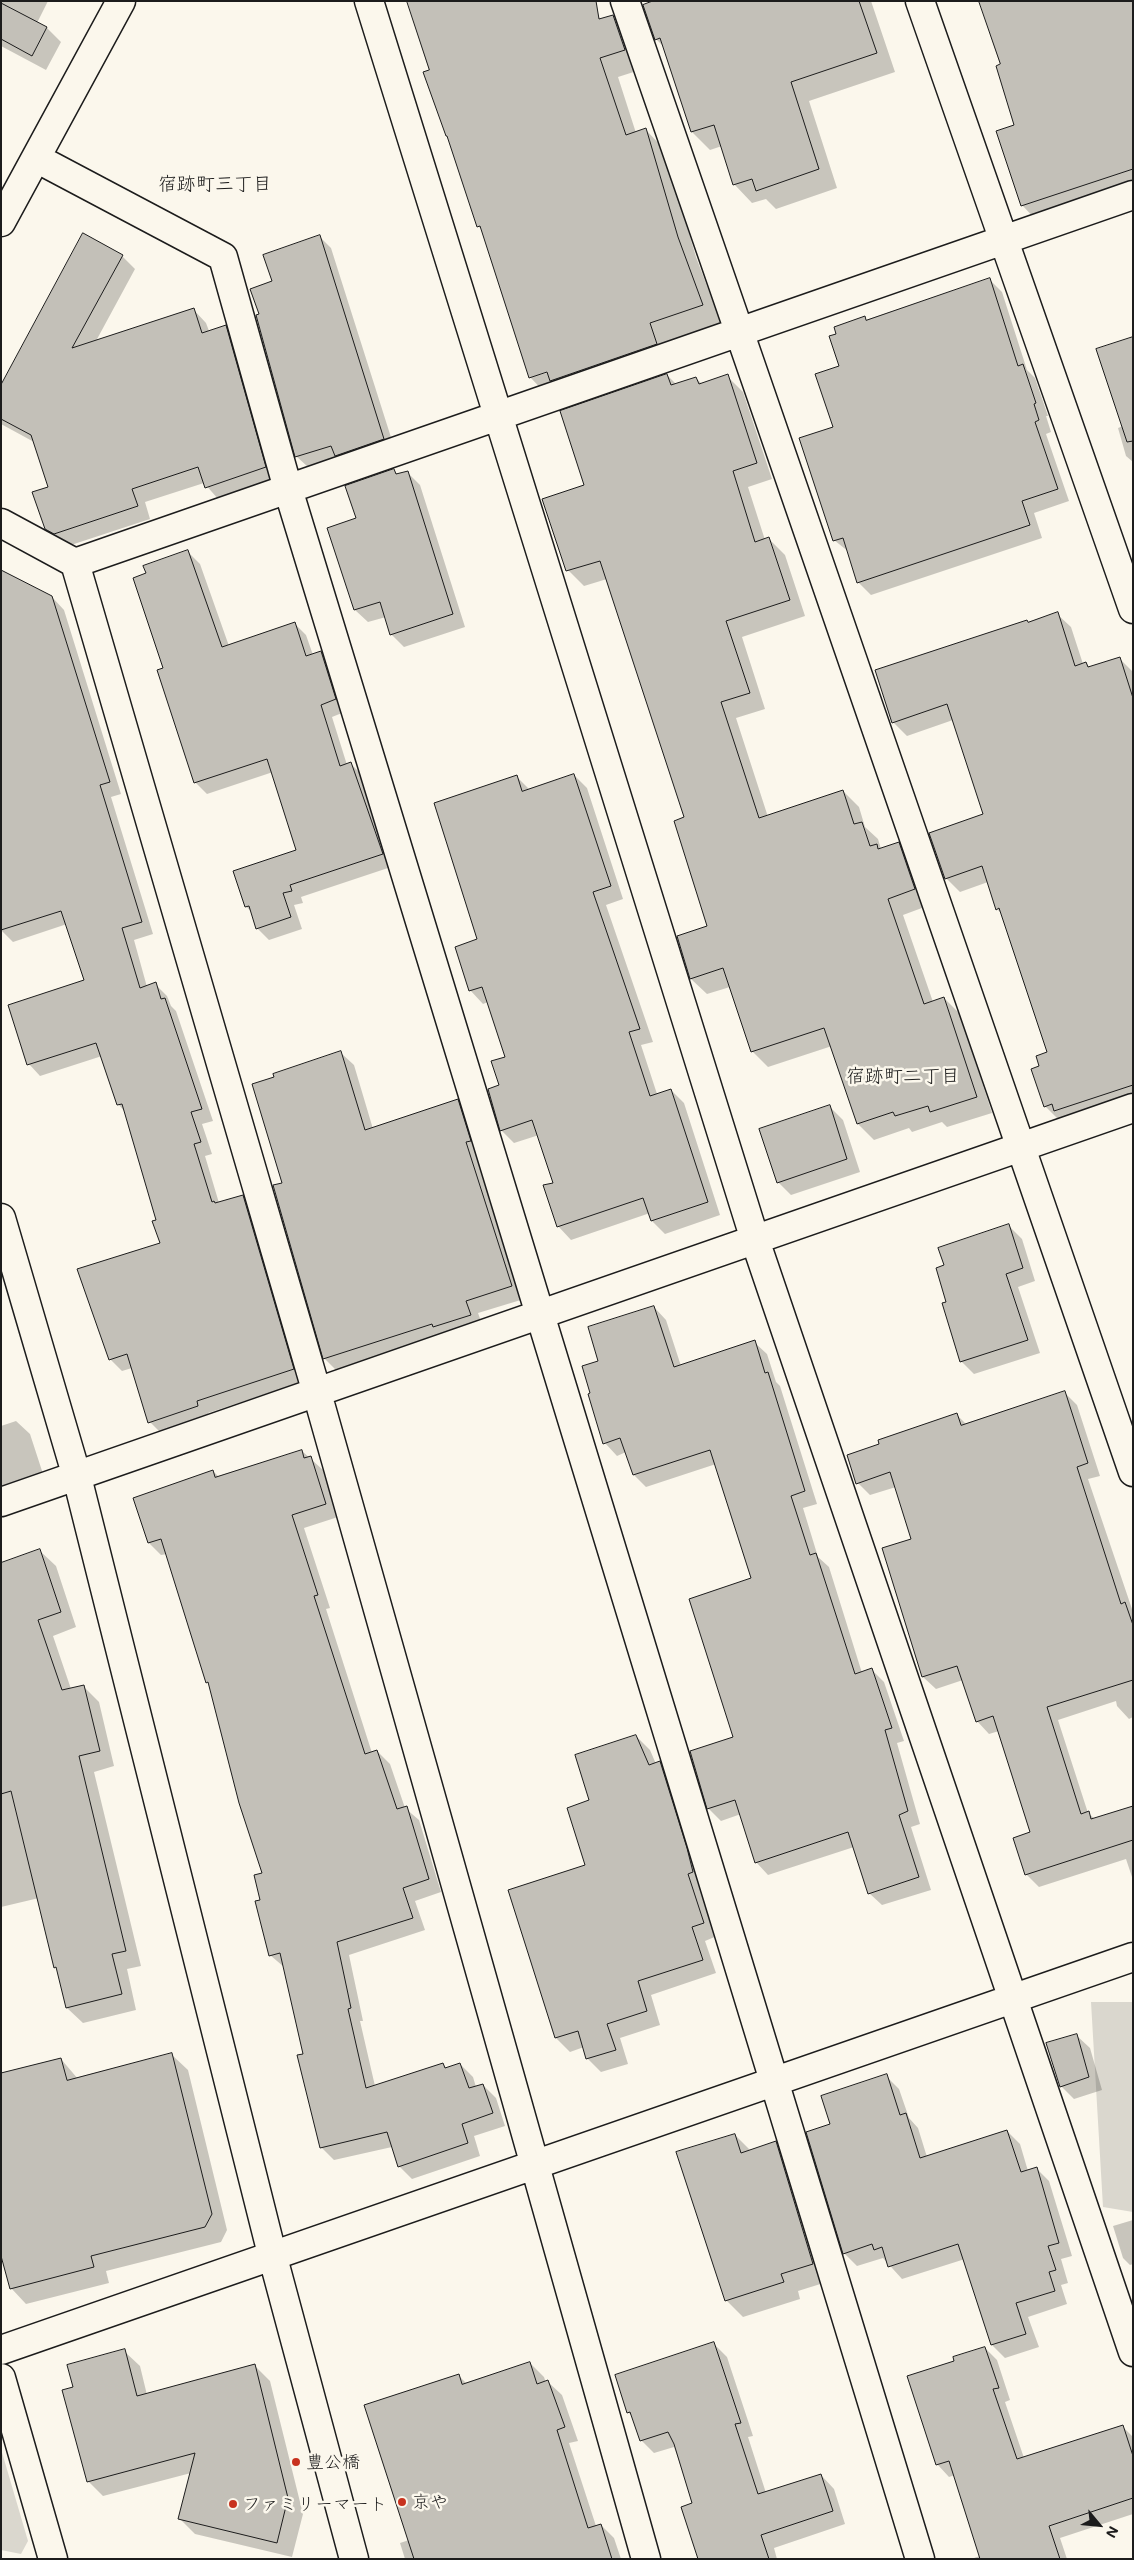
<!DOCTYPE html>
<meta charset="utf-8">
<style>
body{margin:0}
#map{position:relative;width:1134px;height:2560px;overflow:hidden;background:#fbf7ec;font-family:Mali,sans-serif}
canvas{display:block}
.frame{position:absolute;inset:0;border:2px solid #1c1c1c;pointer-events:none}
.north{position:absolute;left:1074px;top:2500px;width:50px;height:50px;-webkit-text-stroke:4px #fbf7ec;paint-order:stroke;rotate:118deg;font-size:14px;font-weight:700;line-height:20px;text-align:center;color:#1c1c1c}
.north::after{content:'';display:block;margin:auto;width:18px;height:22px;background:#1c1c1c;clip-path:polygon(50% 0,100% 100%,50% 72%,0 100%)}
</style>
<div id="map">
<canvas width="1134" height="2560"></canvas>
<div class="frame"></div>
<div class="north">N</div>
</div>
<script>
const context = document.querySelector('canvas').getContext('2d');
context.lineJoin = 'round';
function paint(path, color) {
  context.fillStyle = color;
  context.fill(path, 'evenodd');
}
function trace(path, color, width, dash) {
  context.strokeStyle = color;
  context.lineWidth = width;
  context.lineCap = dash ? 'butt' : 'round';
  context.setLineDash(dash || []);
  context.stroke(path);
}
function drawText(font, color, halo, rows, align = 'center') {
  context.font = font + ' Mali,"Klee One",sans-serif';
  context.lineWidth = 5;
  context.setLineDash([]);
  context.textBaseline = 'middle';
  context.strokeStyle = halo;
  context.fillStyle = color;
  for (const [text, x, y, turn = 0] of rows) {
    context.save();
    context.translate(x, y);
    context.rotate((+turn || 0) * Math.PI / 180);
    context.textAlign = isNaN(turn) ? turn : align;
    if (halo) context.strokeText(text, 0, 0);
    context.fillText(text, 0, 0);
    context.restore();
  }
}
const green = new Path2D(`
 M1091 2002H1133V2212L1103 2207Z
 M1 2449 28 2541 21 2554 1 2550Z`);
const shadow = new Path2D(`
 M1 1H48L37 23 47 28 61 42 46 70 1 46Z
 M594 1 600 20 613 16 632 35 643 69 618 77 636 133 646 130 664 149 696 257 721 323 668 342 675 363 548 396 530 377 483 231 478 226ZM554 371 539 375V373Z
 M657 1H871L895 72 809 101 837 188 776 209 766 199 752 203 734 184 722 146 710 150 692 132 664 47 656 39Z
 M1133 1V184L1037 221 1022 205 1016 126 1002 65Z
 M320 237 331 248 395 450 338 458 308 467 296 456 260 315 273 282Z
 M122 256 135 269 96 341 193 309 206 323 209 331 225 326 239 339 278 480 219 500 204 483 145 502 150 519 68 546 59 542 46 528 49 488 34 442 1 424V388Z
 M989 279 1002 292 1027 370 1035 378 1048 416H1046L1051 432 1046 434 1069 501 1034 513 1042 538 871 595 858 582 849 552 834 540V428L840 367 837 335 864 318 867 321Z
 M1133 338V462L1126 456 1118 428 1123 426Z
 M667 375 677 385 696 378 702 384 727 376 743 392 772 479 748 487 765 540 769 539 785 555 805 616 742 637 765 709 736 718 768 817 843 791 859 807 865 827 878 839 881 849 899 844 915 860 930 905 903 915 933 1002 944 998 960 1014 992 1113 947 1127 942 1122 912 1132 909 1128 874 1140 858 1124 832 1046 768 1067 752 1051 730 987 707 994 691 979 708 926 686 818 607 579 584 586 568 570 586 486Z
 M394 470 398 475 407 472 420 485 465 627 404 647 391 634 386 617 368 622 355 610 329 529 358 519Z
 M188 552 200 564 229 646 294 623 306 635 313 655 321 652 333 664 347 711 332 717 347 765 351 764 363 776 394 866 301 897 303 903 294 905 302 929 269 940 257 928 252 913 246 906 298 851 273 772 207 794 195 782 164 669 147 574Z
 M1 572 52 597 64 610 121 794 111 797 153 934 134 940 147 987 155 984 167 996 171 1006 176 1011 213 1121 202 1124 212 1154 205 1156 219 1203 243 1196 254 1208 305 1381 208 1413 210 1418 162 1434 150 1422 132 1368 122 1371 110 1359 161 1244 158 1221 125 1112 119 1105 102 1056 40 1076 29 1064 85 981 67 924 13 942 1 930Z
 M1057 614 1071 627 1083 664 1086 663 1090 668 1119 658 1133 672V1103L1059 1120 1045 1106 1041 1066 1048 1053 1003 915 997 909 988 882 960 892 946 878 985 815 953 720 907 736 893 722 1027 621 1029 623Z
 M574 775 587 788 623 899 606 905 653 1042 641 1045 657 1094 671 1090 684 1103 720 1215 665 1234 652 1221 650 1213 571 1240 558 1226 555 1183 539 1135 514 1143 501 1130V1086L506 1057 488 1002 483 1004 470 990 479 940 517 777 530 790Z
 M341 1053 354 1065 373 1129 458 1101 470 1113 524 1299 478 1313 483 1327 337 1371 325 1359 274 1186 284 1183Z
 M829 1106 843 1120 860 1172 791 1195 778 1182Z
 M1009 1226 1022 1239 1035 1281 1018 1287 1040 1353 974 1374 961 1361 945 1266Z
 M654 1307 666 1320 681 1366 754 1342 767 1354 776 1382 780 1386 817 1504 803 1508 818 1557 829 1567 862 1673 872 1670 884 1682 904 1741 897 1743 920 1824 911 1827 931 1890 882 1905 869 1893 854 1847 768 1875 756 1862 741 1814 721 1821 709 1809 691 1752 734 1738 753 1579 716 1464 646 1487 634 1475 626 1452 617 1456 605 1443 592 1394 600 1361Z
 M1065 1393 1077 1405 1100 1476 1088 1479 1133 1612V1717L1129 1719 1117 1706 1116 1701 1058 1720 1088 1813 1095 1819 1133 1807V1880L1126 1859 1039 1887 1026 1874 1032 1833 999 1731 989 1734 977 1721 963 1680 936 1689 923 1677 883 1549 912 1539 896 1487 870 1495 858 1483 957 1415 967 1425Z
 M16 1421 30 1434 44 1477 1 1490V1426Z
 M302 1451 323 1470 338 1517 304 1528 330 1608 326 1609 372 1753 377 1751 390 1764 405 1808 419 1820 441 1892 415 1901 425 1930 349 1955 363 2021H360L375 2086 443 2064 447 2069 460 2064 473 2077 476 2087 483 2085 496 2098 505 2126 474 2136 480 2156 412 2179 399 2166 392 2147 334 2160 321 2147 304 2055 284 1967 270 1955 261 1901 264 1874 211 1686 207 1682 167 1554 161 1555 149 1543 213 1471 219 1477Z
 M40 1551 56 1566 76 1627 53 1636 71 1689 83 1686 99 1702 114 1766 94 1772 141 1966 127 1969 136 2010 83 2023 67 2008 39 1898 1 1907V1564Z
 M636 1736 650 1750 656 1764 660 1762 673 1776 717 1936 705 1941 716 1973 651 1995 660 2025 620 2038 628 2064 601 2072 588 2059 584 2047 570 2052 556 2038 509 1891 587 1865 591 1801Z
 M1076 2035 1090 2048 1102 2090 1074 2099 1061 2086Z
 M172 2055 188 2070 227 2230 221 2242 106 2271 109 2283 26 2304 11 2288 61 2059 78 2079Z
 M886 2076 899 2089 909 2118 918 2128 927 2157 1007 2131 1020 2144 1028 2171 1036 2168 1049 2181 1072 2256 1061 2259 1068 2283 1061 2285 1067 2304 1028 2317 1039 2347 1005 2358 992 2345 965 2259 902 2279 883 2258 857 2266 844 2253 832 2125Z
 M735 2135 751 2151 776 2143 793 2160 830 2281 798 2291 800 2299 743 2317 726 2300Z
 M1133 2220V2264L1130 2265 1123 2258 1113 2226Z
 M714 2344 727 2357 753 2436 748 2437 766 2493 821 2475 834 2489 845 2524 774 2548 777 2559H700L694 2504 674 2447 654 2453 641 2440 634 2418 628 2412Z
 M985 2348 997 2360 1010 2400 1005 2402 1024 2458 1122 2426 1133 2437V2514L1060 2538 1067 2559H971L980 2556 955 2475 949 2477 937 2464 956 2362Z
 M124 2351 140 2366 147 2395 255 2366 270 2381 303 2514 292 2557 195 2534 179 2518 191 2473 103 2496 88 2481 75 2388Z
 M530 2363 544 2377 546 2383 548 2382 562 2395 578 2441 569 2443 596 2526 601 2525 614 2538 621 2559H405L400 2543 409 2540 459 2376 467 2384Z`);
const building = new Path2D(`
 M407 1H596L599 19 613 15 625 50 600 58 626 135 646 128 678 237 703 305 650 323 657 344 550 381 547 372 529 378 480 226 477 227 447 136H446L423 72 429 70Z
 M653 1H859L877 53 791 82 819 169 756 191 752 179 733 185 714 125 691 132 660 38 655 40 643 5Z
 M979 1H1133V169L1021 206 996 131 1014 125 996 66 1000 64Z
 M1 3 47 27 32 56 1 39Z
 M83 233 123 255 72 348 194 308 202 333 226 325 266 467 205 488 198 467 132 489 138 506 54 534 45 529 32 492 48 487 31 435 1 419V385Z
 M320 235 384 439 335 456 331 446 295 457 256 315 259 314 250 289 272 281 263 255Z
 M990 278 1018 366 1023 364 1036 403 1034 404 1039 420 1035 422 1058 489 1022 501 1030 525 857 583 843 538 833 541 799 438 833 427 815 374 839 366 829 336 836 334 834 327 865 316 866 320Z
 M1133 337V441L1127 442 1096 349Z
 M667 374 671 385 696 377 699 384 728 374 757 463 733 471 755 542 769 537 790 600 726 621 750 693 721 702 759 818 843 790 854 824 862 822 870 846 877 844 878 849 899 842 915 889 888 899 924 1004 944 997 977 1097 930 1112 928 1106 895 1116 893 1112 857 1124 824 1028 751 1052 723 968 690 979 677 936 707 926 674 821 684 817 600 561 566 571 542 499 584 485 560 411Z
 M394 469 396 474 408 471 453 614 390 635 380 602 354 610 327 528 356 518 345 486Z
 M188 550 222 647 295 622 306 656 321 651 336 699 321 705 340 766 351 762 383 854 290 885 292 891 283 893 291 917 256 929 249 906 245 907 233 871 296 850 267 759 194 783 157 670 163 668 133 578 146 573 143 566Z
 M1 570 52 596 110 782 100 785 142 922 122 928 140 988 156 982 161 999 165 998 202 1109 191 1112 201 1142 194 1144 212 1202 214 1201 215 1203 243 1195 294 1369 197 1401 198 1406 148 1423 127 1354 109 1360 77 1269 160 1243 152 1221 156 1220 122 1104 117 1105 96 1043 27 1065 8 1005 84 980 61 911 1 930Z
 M1058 612 1075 666 1086 662 1088 667 1120 657 1133 698V1085L1054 1111 1052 1104 1044 1107 1031 1069 1039 1066 1036 1056 1047 1052 999 908 996 910 982 866 945 879 929 833 983 814 947 704 892 723 875 670 1027 620 1028 622Z
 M574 774 611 886 593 892 640 1029 629 1032 650 1096 671 1089 708 1202 651 1221 643 1198 557 1227 543 1185 553 1183 532 1120 500 1131 488 1089 499 1085 491 1061 505 1057 482 987 469 991 455 947 477 939 434 803 517 775 522 791Z
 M341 1051 365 1130 458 1099 471 1141 466 1142 512 1286 466 1301 471 1315 433 1327 432 1324 323 1359 273 1185 282 1183 252 1084 274 1077 273 1074Z
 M830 1105 847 1159 777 1183 759 1129Z
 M1009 1224 1023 1268 1006 1274 1028 1340 960 1362 942 1303 946 1302 936 1268 944 1265 938 1248Z
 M654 1306 674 1367 755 1340 765 1373 768 1372 805 1491 791 1496 810 1555 816 1553 855 1674 872 1668 892 1728 885 1730 908 1811 899 1815 919 1877 868 1894 848 1832 755 1863 735 1800 707 1809 690 1751 733 1737 689 1599 751 1578 710 1450 633 1475 620 1438 603 1444 588 1394 590 1393 582 1366 598 1361 588 1327Z
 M1065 1391 1088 1463 1077 1467 1121 1604 1125 1602 1133 1625V1680L1047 1707 1081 1814 1089 1811 1091 1819 1133 1806V1840L1025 1875 1013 1838 1030 1832 993 1716 976 1722 957 1666 922 1677 882 1548 911 1539 890 1472 856 1484 847 1455 879 1444 878 1440 957 1413 961 1425Z
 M302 1450 304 1458 311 1456 326 1504 292 1515 318 1595 314 1596 365 1754 377 1750 397 1809 407 1806 429 1879 403 1888 413 1918 337 1942 351 2008 348 2009 366 2088 443 2063 445 2068 460 2063 469 2088 483 2084 493 2113 462 2124 468 2143 398 2167 387 2132 320 2148 297 2055 303 2054 280 1953 269 1956 255 1901 260 1900 254 1875 262 1873 239 1803 208 1682 206 1683 161 1539 148 1543 133 1498 213 1470 215 1477Z
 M40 1549 61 1612 38 1620 62 1690 84 1685 100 1751 79 1756 126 1951 112 1954 122 1994 66 2008 56 1967 54 1968 11 1791 1 1794V1563Z
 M636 1735 649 1765 660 1761 687 1848 693 1872 688 1874 704 1923 692 1927 703 1960 638 1981 647 2011 607 2024 616 2050 586 2059 578 2031 555 2038 508 1890 585 1865 567 1808 589 1800 575 1755Z
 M1077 2034 1089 2077 1060 2087 1046 2043Z
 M172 2053 212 2214 205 2227 91 2256 94 2267 10 2289 1 2256V2073L61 2058 67 2080Z
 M887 2074 900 2115 906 2113 920 2158 1007 2130 1021 2172 1037 2167 1059 2243 1048 2246 1056 2270 1049 2272 1055 2291 1016 2303 1026 2334 991 2345 958 2244 888 2267 882 2247 874 2250 872 2244 843 2254 806 2132 830 2124 821 2096Z
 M735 2134 741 2153 776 2141 813 2264 781 2274 784 2282 725 2301 676 2152Z
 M714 2342 741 2423 735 2424 758 2494 821 2474 833 2511 761 2535 769 2559H698L681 2507 692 2503 674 2444 668 2432 640 2441 630 2412 627 2413 615 2375Z
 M985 2347 999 2388 993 2389 1017 2459 1123 2425 1133 2456V2498L1049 2526 1060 2559H980L949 2461 936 2465 907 2376 954 2361 953 2357Z
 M125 2349 137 2396 255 2364 288 2498 277 2543 178 2519 195 2453 87 2482 62 2390 73 2387 67 2365Z
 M530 2362 537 2384 548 2380 565 2427 557 2430 588 2528 601 2524 612 2559H414L364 2405 459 2374 462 2384Z`);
const minor = new Path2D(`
 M369 1 755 1240 1133 2352
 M625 1 1133 1472
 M920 1 1133 609
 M36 158 223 257 288 489 920 2559
 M1 222 121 1
 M1 523 75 563 1133 195
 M75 563 317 1393 646 2559
 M1 1218 77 1477 272 2254 354 2559
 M1 1502 1133 1108
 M1 2350 1133 1957
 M1 2378 53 2559`);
const markers = [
 [296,2462,5,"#c8321e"],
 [402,2502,5,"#c8321e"],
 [233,2504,5,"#c8321e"]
];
const poiNames = [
 ["豊公橋",306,2462],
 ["京や",412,2502],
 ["ファミリーマート",243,2504]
];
const neighbourhoodNames = [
 ["宿跡町三丁目",215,184],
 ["宿跡町二丁目",903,1076]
];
paint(green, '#dad7ce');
paint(shadow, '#0003');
paint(building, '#c3c0b8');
trace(building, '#1c1c1c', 1);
trace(minor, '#1c1c1c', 31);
trace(minor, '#fbf7ec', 28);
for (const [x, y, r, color] of markers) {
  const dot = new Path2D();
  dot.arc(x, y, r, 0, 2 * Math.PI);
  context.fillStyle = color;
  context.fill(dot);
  trace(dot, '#fbf7ec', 2);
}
drawText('18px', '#1c1c1c', '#fbf7ec', poiNames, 'left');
drawText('19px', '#1c1c1c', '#fbf7ec', neighbourhoodNames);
</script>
